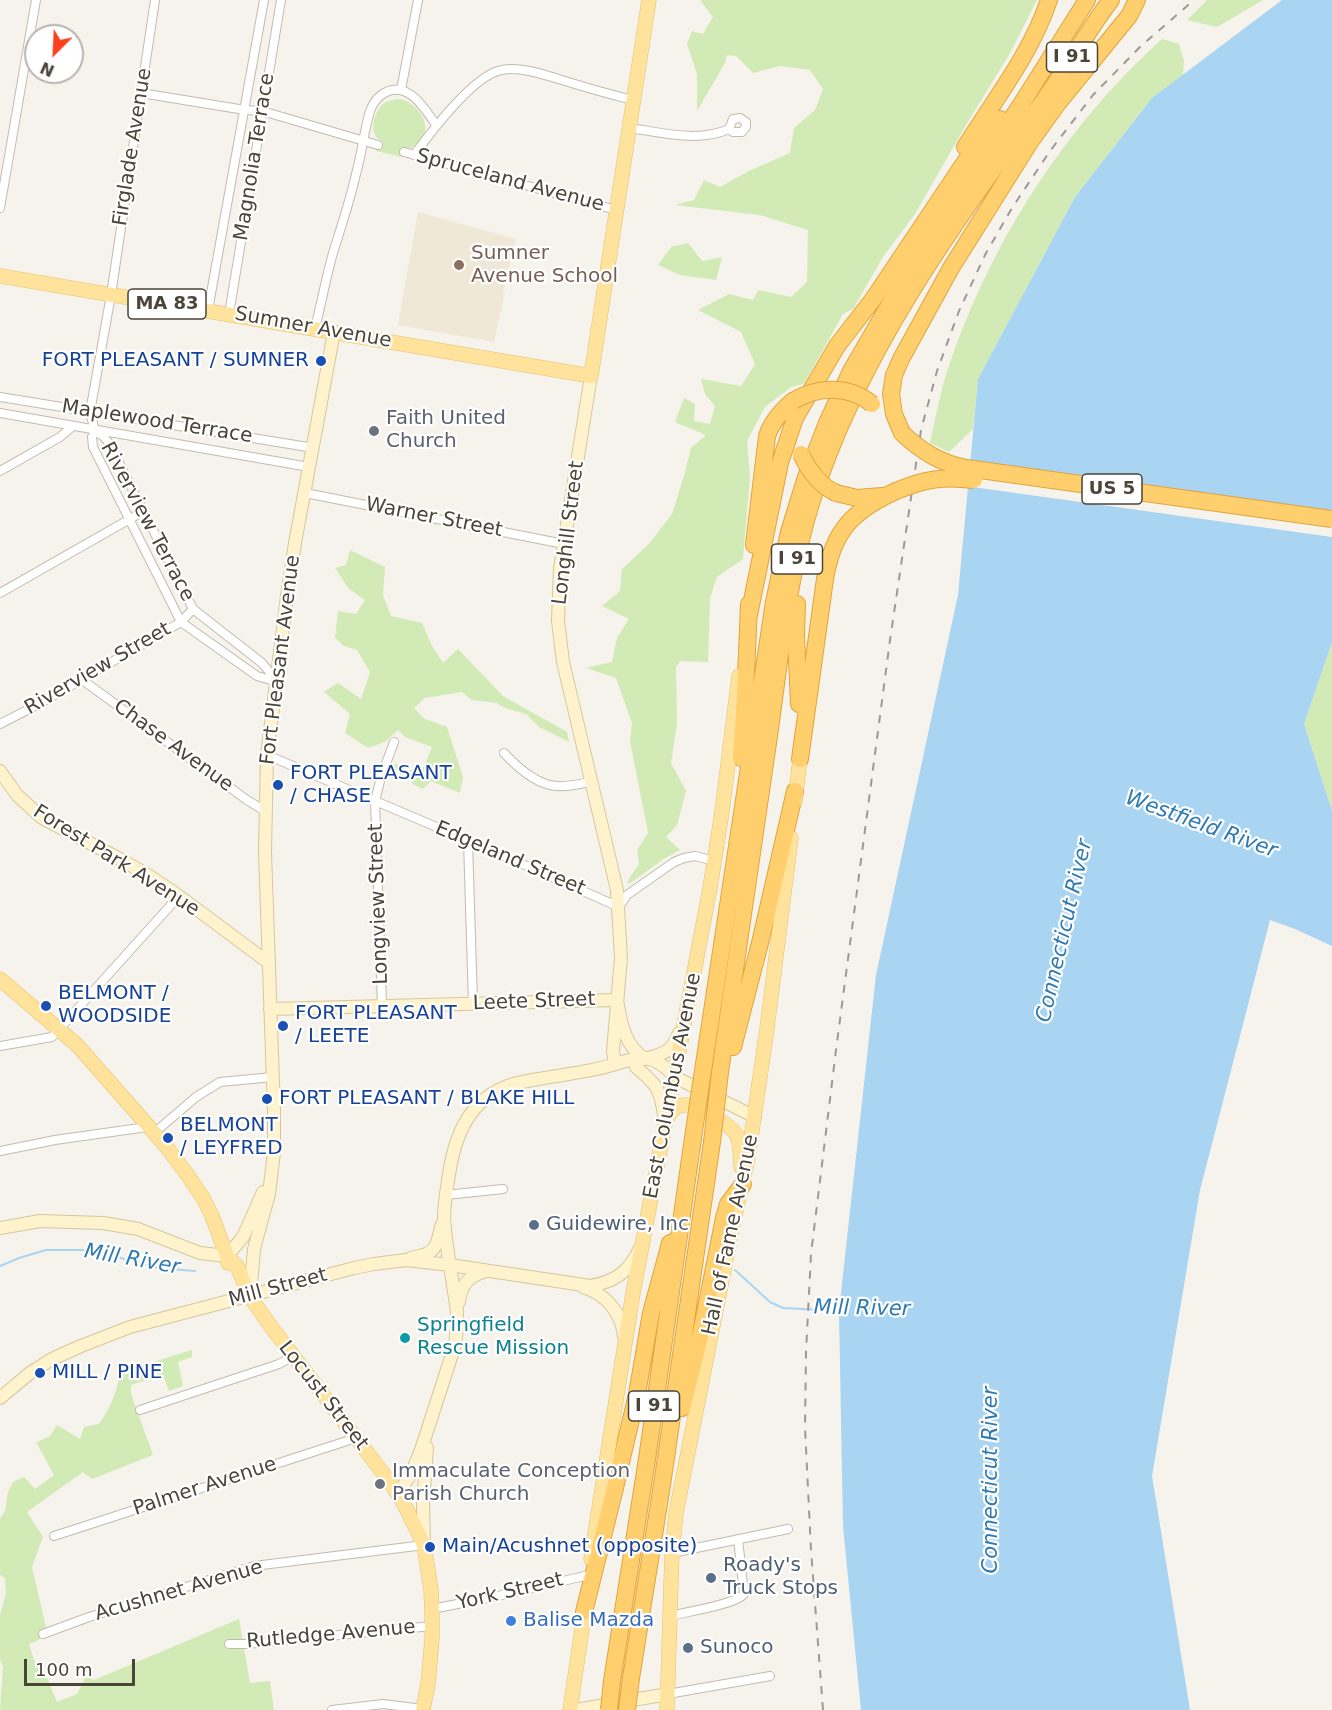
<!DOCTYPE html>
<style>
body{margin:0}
#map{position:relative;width:1332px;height:1710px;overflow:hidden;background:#f6f3ec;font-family:"DejaVu Sans",sans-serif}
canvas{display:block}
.north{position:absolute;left:24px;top:24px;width:60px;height:60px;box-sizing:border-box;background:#fff;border:2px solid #b7b4b0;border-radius:50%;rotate:204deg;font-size:16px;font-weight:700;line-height:24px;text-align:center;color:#4b4439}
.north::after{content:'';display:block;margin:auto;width:21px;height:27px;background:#fc3f1d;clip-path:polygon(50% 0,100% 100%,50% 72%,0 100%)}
.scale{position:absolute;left:24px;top:1659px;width:111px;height:27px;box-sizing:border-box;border:3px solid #4b4439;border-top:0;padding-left:8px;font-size:18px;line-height:21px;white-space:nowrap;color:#4b4439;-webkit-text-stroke:4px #fff;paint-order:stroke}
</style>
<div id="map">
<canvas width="1332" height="1710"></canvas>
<div class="north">N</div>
<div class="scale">100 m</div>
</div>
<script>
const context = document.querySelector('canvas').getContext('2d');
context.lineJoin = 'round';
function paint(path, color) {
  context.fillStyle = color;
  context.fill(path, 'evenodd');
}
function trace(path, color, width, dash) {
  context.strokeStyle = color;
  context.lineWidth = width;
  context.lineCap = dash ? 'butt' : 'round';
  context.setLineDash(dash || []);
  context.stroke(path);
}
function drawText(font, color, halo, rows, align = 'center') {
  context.font = font + ' "DejaVu Sans",sans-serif';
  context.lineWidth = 4.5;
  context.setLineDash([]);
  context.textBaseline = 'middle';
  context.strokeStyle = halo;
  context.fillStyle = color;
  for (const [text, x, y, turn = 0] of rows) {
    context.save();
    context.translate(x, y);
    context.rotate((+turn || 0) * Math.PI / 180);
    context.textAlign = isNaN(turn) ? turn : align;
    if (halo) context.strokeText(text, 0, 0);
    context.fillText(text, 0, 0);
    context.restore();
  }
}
const education = new Path2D(`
 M418 212 516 239 503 291 505 293 494 342 398 325Z`);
const green = new Path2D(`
 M700 0H1037L1009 55 966 125 915 214 883 257 853 309 843 314 804 384 791 387 765 407 747 441 750 477 743 559 717 577 710 598 708 662 680 661 676 667 677 724 671 763 686 791 677 825 666 837 680 850 665 858 629 884 627 882 639 864 637 850 648 833 630 741 632 723 616 678 586 668 612 662 617 638 629 619 602 606 620 591 622 569 649 544 672 514 684 476 691 448 706 435 675 422 684 398 695 404 694 421 710 424 715 406 705 394 701 379 741 386 755 364 741 332 698 310 729 294 753 300 758 290 791 297 807 282 808 230 760 215 675 205 694 200 704 180 720 187 749 171 790 153 794 128 815 110 823 89 810 70 780 66 753 73 736 56 727 55 725 63 697 111V74L687 44 692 31 703 34 713 17Z
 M1207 0H1263L1217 27 1187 20Z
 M1162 39 1179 44 1184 61 1183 75 1152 98 1075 197 978 379 973 429 949 452 930 443C934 424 938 404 943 385 983 254 1061 130 1162 39Z
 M398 99C412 99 431 120 424 135 422 140 415 145 410 149L405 147 402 157 376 151 380 140C368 133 374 112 383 104 387 101 392 100 398 99Z
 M688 243 702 261 722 257 716 280 680 275 658 265 671 247Z
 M350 550 385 567 383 595 391 616 422 623 432 646 443 663 458 649 503 696 567 732 569 742 539 727 526 714 505 708 497 703 472 700 462 692 425 698 414 708 425 719 447 727 463 777 460 793 431 781 423 789 412 784V779L392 770 393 763 421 774 432 747 405 737 398 730 385 742 368 748 345 733 350 714 324 692 338 683 361 699 370 672 357 650 344 646 335 638 338 611 356 614 365 600 348 588 335 568 346 565Z
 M1332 642V811L1304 724Z
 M192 1350V1357L178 1362 183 1386 169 1391 163 1375 131 1385V1394L153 1455 92 1479 83 1472 27 1512 43 1537 32 1567 48 1636 29 1644 34 1660 46 1675 57 1702 77 1694 86 1676 94 1680 239 1619 250 1683 270 1681 274 1710H0L3 1667 0 1659V1615L6 1593 5 1578 0 1575V1519L5 1511 8 1492 13 1482 24 1477 35 1489 54 1475 36 1442 49 1437 57 1425 80 1439 84 1427 99 1424C111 1407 117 1392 120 1372Z`);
const water = new Path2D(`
 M1282 0H1332V642L1304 724 1332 811V946L1295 929 1270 920 1200 1190 1152 1476 1190 1710H861L843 1526 839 1311 876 975 958 595 978 379 1075 197 1152 98Z`);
const pier = new Path2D(`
 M967 462 1332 513V537L965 486Z`);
const stream = new Path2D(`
 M0 1266 19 1258 46 1250H91L158 1268 195 1271
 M735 1270 770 1302 783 1308 841 1311`);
const street = new Path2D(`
 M155 0 111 295 90 412 95 431 92 437 93 447 181 622 257 676 278 682
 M401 90 418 0
 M141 93 245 110 262 111 378 145
 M629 128C661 132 698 143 729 129L733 132H742L746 127V122L740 118 733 119 729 129
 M404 152 616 210
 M414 155C431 132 471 79 498 71 520 64 553 78 575 84 594 90 613 95 633 100
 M0 208 36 0
 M208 310 264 0
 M229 314 281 0
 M315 329C321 304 326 278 333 253 341 227 350 201 356 174 362 153 364 131 370 111 372 106 375 100 380 96 405 76 424 107 436 125
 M0 397 314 448
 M0 413 309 467
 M95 431 103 436 109 443 193 609 262 663 278 682
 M0 471 60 437 73 426
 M305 493 564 544
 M0 593 144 511
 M81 679 247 800 265 811
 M0 724 39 704 181 622 193 609
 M504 753C517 767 537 785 557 786 568 787 579 784 590 782
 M267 755 493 851 619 907 627 895 674 862 684 858 695 856 715 861
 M468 840 473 1004
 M382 1007 375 801 381 777 394 742
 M0 1046 52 1037 179 896
 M154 1133 196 1097 220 1082 273 1077
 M0 1151 55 1140 140 1128 148 1126
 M446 1195 503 1189
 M140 1410 279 1364 293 1356
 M54 1536 356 1438
 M672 1553 788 1529
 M432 1609 498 1596 589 1575
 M670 1616C685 1612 735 1605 744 1594L738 1539
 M43 1634 89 1617 254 1566 424 1545
 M229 1644H247L432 1626
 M668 1694 770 1676
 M332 1710 383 1704 423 1709`);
const secondary = new Path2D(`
 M591 376 560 568 558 621 563 662 617 890 621 958 613 1051 615 1064
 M0 771 17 795 42 818 122 860 151 877 179 896 269 963
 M270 1009 617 1000C621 1023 624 1045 645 1059 665 1053 671 1053 679 1033
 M636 1067C657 1085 660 1088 664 1115
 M0 1228 40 1221 103 1223 138 1229 200 1253 227 1256 243 1237 263 1192
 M411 1258C416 1256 421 1256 426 1254 439 1249 438 1235 442 1224
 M583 1287C606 1294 622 1313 624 1337
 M250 1297 254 1249 269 1194 274 1152V1111L265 852 267 755 287 596 295 543 334 332
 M459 1302C461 1284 469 1276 486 1271
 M0 1398 30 1373 52 1359 81 1346 130 1327 354 1268 374 1264 406 1260 450 1265 590 1286C614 1282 629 1272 639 1250
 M398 1494 411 1474 421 1450 455 1345 457 1328V1312C453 1281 446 1249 444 1218 444 1206 446 1193 448 1181 453 1144 464 1105 503 1088 513 1083 526 1081 538 1079 557 1076 577 1073 596 1069 630 1063 646 1044 675 1077L755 1117
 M424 1544 423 1504 427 1448
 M576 1710 668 1694`);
const primary = new Path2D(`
 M0 276 591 376 649 0
 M795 801 800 759
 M0 979 77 1045 165 1145 189 1177 203 1198 212 1216 227 1256 228 1263
 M668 1117C672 1110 677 1104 687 1105 697 1105 730 1125 736 1134 741 1143 740 1156 741 1167
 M227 1256 237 1266 250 1297 272 1328 389 1481 404 1504 424 1545 431 1590 432 1616V1639L428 1684 423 1710
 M591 1559 633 1293 710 888 722 812 739 676
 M570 1710 586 1602
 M667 1710 672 1553 676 1513 733 1224 748 1158 766 1036 791 838`);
const highway = new Path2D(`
 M965 147C995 99 1031 54 1049 0
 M902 433 894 414 891 394 894 375 901 359 951 268 1030 142 1058 103 1129 16 1137 0
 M836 493 857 498 882 496
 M754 545 767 436C772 421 781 411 793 401
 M797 604 796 635 799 704
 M749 615 780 463 795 418 837 346 874 298 967 159 1000 119
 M741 758C745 706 747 655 749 604
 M800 759 825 579C833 531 852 511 896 491
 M733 1047 760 943 795 791
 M704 1064 774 602 789 532 806 477 827 423 851 371 902 283 1022 103 1087 0
 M720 1072C736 960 753 848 769 736 780 657 788 576 812 500 859 354 949 229 1039 107 1065 72 1085 34 1111 0
 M682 1408 701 1333 724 1218 728 1204 743 1184
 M584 1612 614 1492 637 1394 651 1313 670 1243
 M631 1678 662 1485 712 1142
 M612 1681 647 1459 694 1131`);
const rail = new Path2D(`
 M823 1710 811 1550 805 1428 806 1352 811 1254 836 1050 890 640 921 430 937 371 959 311 985 255 1012 208 1050 151 1093 95 1140 47 1194 0`);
const highwayBridge = new Path2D(`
 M793 401C818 386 849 385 872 404
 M902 433C921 451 940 463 966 468L1332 519
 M801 454C809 471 819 485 836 493
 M896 491C925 479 943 476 974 480
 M694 1131 704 1064
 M712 1142 720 1072
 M609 1710 612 1681
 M627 1710 631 1678`);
const markers = [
 [459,265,6,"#8d6e63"],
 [321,361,6,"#1a4fb4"],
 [374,431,6,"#6b7280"],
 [278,785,6,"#1a4fb4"],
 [46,1006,6,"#1a4fb4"],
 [283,1026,6,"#1a4fb4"],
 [267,1099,6,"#1a4fb4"],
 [168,1138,6,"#1a4fb4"],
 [534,1225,6,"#5c6f8a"],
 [405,1338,6,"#0f9aa8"],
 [40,1373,6,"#1a4fb4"],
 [380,1484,6,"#6b7280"],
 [430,1547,6,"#1a4fb4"],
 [711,1578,6,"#5c6f8a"],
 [511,1621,6,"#3f7fe0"],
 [688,1648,6,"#5c6f8a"]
];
const shields = [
 [1072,57,51],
 [167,304,78],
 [1112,489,60],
 [797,559,51],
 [654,1406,51]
];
const shieldNames = [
 ["I 91",1072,57],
 ["MA 83",167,304],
 ["US 5",1112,489],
 ["I 91",797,559],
 ["I 91",654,1406]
];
const streetNames = [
 ["Firglade Avenue",133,147,-81],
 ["Magnolia Terrace",255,157,-81],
 ["Spruceland Avenue",510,181,15],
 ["Sumner Avenue",313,328,10],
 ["Maplewood Terrace",157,422,9],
 ["Warner Street",434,518,11],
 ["Riverview Terrace",147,522,62],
 ["Longhill Street",569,533,-83],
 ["Fort Pleasant Avenue",281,660,-83],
 ["Riverview Street",98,669,-30],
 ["Chase Avenue",173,746,36],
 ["Edgeland Street",510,859,23],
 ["Forest Park Avenue",116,861,32],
 ["Longview Street",379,904,-92],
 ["Leete Street",534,1002,-2],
 ["East Columbus Avenue",673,1086,-79],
 ["Hall of Fame Avenue",731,1235,-78],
 ["Mill Street",278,1288,-15],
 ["Locust Street",323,1396,52],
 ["Palmer Avenue",205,1487,-18],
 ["Acushnet Avenue",179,1591,-16],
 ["York Street",510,1592,-13],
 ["Rutledge Avenue",331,1635,-5]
];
const educationNames = [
 ["Sumner",471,254],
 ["Avenue School",471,277]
];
const transitNames = [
 ["FORT PLEASANT / SUMNER",309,361,"right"],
 ["FORT PLEASANT",290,774],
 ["/ CHASE",290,797],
 ["BELMONT /",58,994],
 ["WOODSIDE",58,1017],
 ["FORT PLEASANT",295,1014],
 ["/ LEETE",295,1037],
 ["FORT PLEASANT / BLAKE HILL",279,1099],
 ["BELMONT",180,1126],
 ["/ LEYFRED",180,1149],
 ["MILL / PINE",52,1373],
 ["Main/Acushnet (opposite)",442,1547]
];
const worshipNames = [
 ["Faith United",386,419],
 ["Church",386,442],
 ["Immaculate Conception",392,1472],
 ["Parish Church",392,1495]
];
const serviceNames = [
 ["Guidewire, Inc",546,1225],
 ["Roady's",723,1566],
 ["Truck Stops",723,1589],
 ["Sunoco",700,1648]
];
const cultureNames = [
 ["Springfield",417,1326],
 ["Rescue Mission",417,1349]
];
const shopNames = [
 ["Balise Mazda",523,1621]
];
const waterNames = [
 ["Westfield River",1201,825,20],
 ["Connecticut River",1065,931,-77],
 ["Mill River",132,1260,10],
 ["Mill River",862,1309,1],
 ["Connecticut River",992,1480,-90]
];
paint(education, '#efe8d6');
paint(green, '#d2eab5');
paint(water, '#a9d4f2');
paint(pier, '#f6f3ec');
trace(stream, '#a9d4f2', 2);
trace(street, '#c2bbae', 10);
trace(secondary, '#d6c79b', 14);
trace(primary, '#e6c16a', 15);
trace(highway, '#e0a43c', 18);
trace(street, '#fff', 8);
trace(secondary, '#fff3cd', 12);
trace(primary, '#ffe39c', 14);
trace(highway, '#ffcf6e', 16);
trace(rail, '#9a9a9a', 2, [8, 8]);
trace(highwayBridge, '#e0a43c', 18, []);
trace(highwayBridge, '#ffcf6e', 16);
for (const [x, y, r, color] of markers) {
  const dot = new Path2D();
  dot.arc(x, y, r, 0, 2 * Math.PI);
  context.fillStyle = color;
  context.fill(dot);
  trace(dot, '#fff', 2);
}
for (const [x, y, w] of shields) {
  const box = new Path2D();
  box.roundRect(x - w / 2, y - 15, w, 30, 4.5);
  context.fillStyle = '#fff';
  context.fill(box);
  trace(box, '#4b4439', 1.5);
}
drawText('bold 18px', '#4b4439', null, shieldNames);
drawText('20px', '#4b4439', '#fff', streetNames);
drawText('20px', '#785e54', '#fff', educationNames, 'left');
drawText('20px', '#164399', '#fff', transitNames, 'left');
drawText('20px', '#5b616d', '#fff', worshipNames, 'left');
drawText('20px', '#4e5e75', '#fff', serviceNames, 'left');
drawText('20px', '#0d838f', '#fff', cultureNames, 'left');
drawText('20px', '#366cbe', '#fff', shopNames, 'left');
drawText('italic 21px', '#2e7ab2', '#fff', waterNames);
</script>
